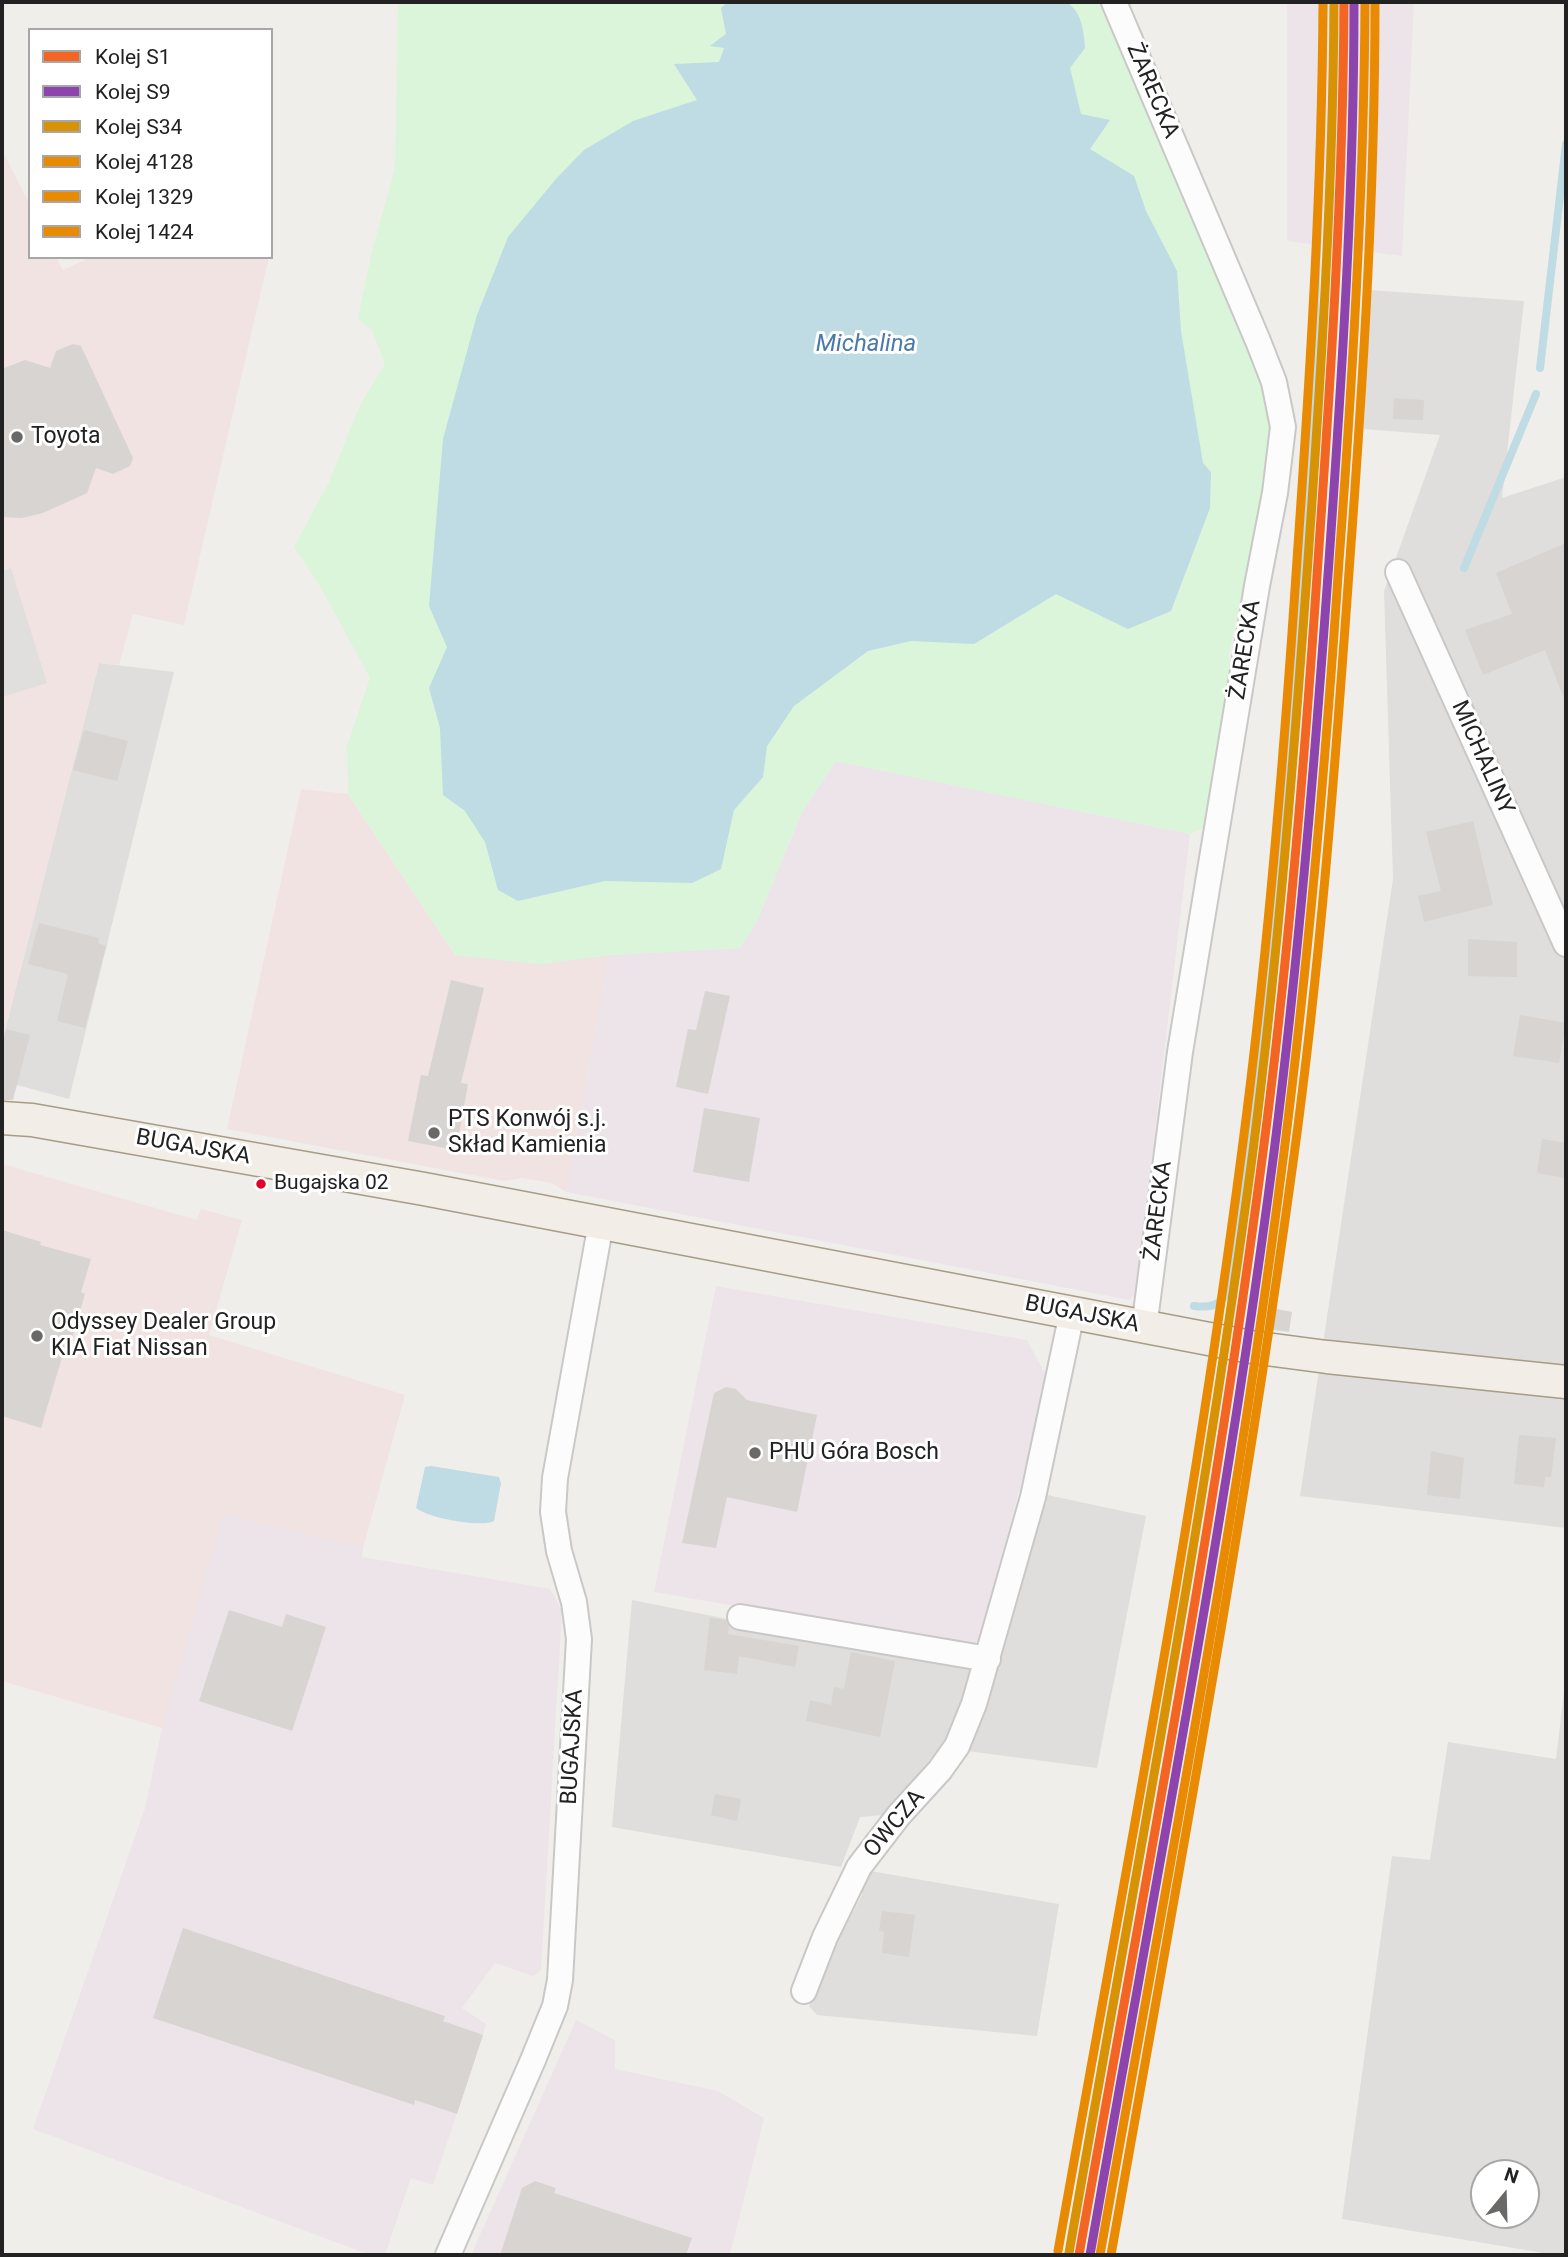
<!DOCTYPE html>
<meta charset="utf-8">
<style>
body{margin:0}
#map{position:relative;width:1568px;height:2257px;overflow:hidden;background:#f0eeeb;font-family:Roboto,sans-serif}
canvas{display:block}
.frame{position:absolute;inset:0;border:4px solid #222;pointer-events:none}
.legend{position:absolute;left:28px;top:28px;width:245px;height:231px;box-sizing:border-box;background:#fff;border:2px solid #a7a7a7;margin:0;padding:9px 12px;list-style:none;font-size:21px;color:#222}
.legend li{display:flex;align-items:center;gap:14px;height:35px}
.legend b{width:35px;border:2px solid #a7a7a7}
.north{position:absolute;left:1470px;top:2159px;width:70px;height:70px;box-sizing:border-box;background:#fff;border:2px solid #a7a7a7;border-radius:50%;rotate:19deg;font-size:19px;font-weight:700;line-height:28px;text-align:center;color:#222}
.north::after{content:'';display:block;margin:auto;width:24px;height:32px;background:#6a6968;clip-path:polygon(50% 0,100% 100%,50% 72%,0 100%)}
</style>
<div id="map">
<canvas width="1568" height="2257"></canvas>
<div class="frame"></div>
<ul class="legend">
<li><b style="height:9px;background:#f26522"></b>Kolej S1</li>
<li><b style="height:9px;background:#8e44ad"></b>Kolej S9</li>
<li><b style="height:9px;background:#d79205"></b>Kolej S34</li>
<li><b style="height:9px;background:#e98a03"></b>Kolej 4128</li>
<li><b style="height:9px;background:#e98a03"></b>Kolej 1329</li>
<li><b style="height:9px;background:#e98a03"></b>Kolej 1424</li>
</ul>
<div class="north">N</div>
</div>
<script>
const context = document.querySelector('canvas').getContext('2d');
context.lineJoin = 'round';
function paint(path, color) {
  context.fillStyle = color;
  context.fill(path, 'evenodd');
}
function trace(path, color, width, dash) {
  context.strokeStyle = color;
  context.lineWidth = width;
  context.lineCap = dash ? 'butt' : 'round';
  context.setLineDash(dash || []);
  context.stroke(path);
}
function drawText(font, color, halo, rows, align = 'center') {
  context.font = font + ' Roboto,sans-serif';
  context.lineWidth = 6;
  context.setLineDash([]);
  context.textBaseline = 'middle';
  context.strokeStyle = halo;
  context.fillStyle = color;
  for (const [text, x, y, turn = 0] of rows) {
    context.save();
    context.translate(x, y);
    context.rotate((+turn || 0) * Math.PI / 180);
    context.textAlign = isNaN(turn) ? turn : align;
    if (halo) context.strokeText(text, 0, 0);
    context.fillText(text, 0, 0);
    context.restore();
  }
}
const residential = new Path2D(`
 M1369 290 1524 301 1502 498 1566 477V1528L1300 1496 1393 879 1384 591 1440 435 1364 429Z
 M99 663 174 672 69 1099 2 1081V1042Z
 M1047 1495 1146 1516 1097 1768 967 1751 996 1677Z
 M632 1600 973 1668 954 1731 884 1815 860 1817 841 1867 612 1827Z
 M1566 1675V2255H1555L1342 2219 1392 1856 1430 1860 1448 1742 1556 1759ZM1526 2173V2215H1484V2173Z
 M865 1870 1059 1904 1037 2036 817 2015 809 2006 822 1980 838 1926 853 1912 862 1895 859 1886Z`);
const commercial = new Path2D(`
 M2 150 30 205V257H56L63 270 91 257H269L184 625 133 614 119 665 99 663 5 1031 2 1030Z
 M301 789 348 794 455 955 540 964 609 955 566 1192 552 1183 522 1178 504 1181 227 1129Z
 M2 1164 197 1220 201 1209 242 1220 209 1335 405 1395 363 1548 223 1515 162 1728 2 1681Z`);
const industrial = new Path2D(`
 M1287 2H1414L1402 256 1287 241Z
 M836 761 1190 834 1136 1291 1130 1300 566 1192 609 955 740 948 757 921 802 812Z
 M716 1286 1027 1340 1048 1379 981 1637 976 1643 969 1646 654 1592Z
 M223 1514 363 1548 362 1557 550 1589 562 1610 541 1970 533 1976 495 1963 462 2008 486 2024 483 2035 433 2185 411 2178 385 2255H370L33 2129 145 1808 162 1728Z
 M576 2020 615 2040V2069L718 2091 764 2118 730 2255H471Z`);
const park = new Path2D(`
 M398 2H1106L1263 375 1273 419 1263 494 1228 659 1245 663 1218 821 1190 834 836 761 802 812 757 921 740 948 609 955 540 964 455 955 348 794 347 746 370 678 321 588 294 547 329 482 360 405 385 364 372 330 358 319 371 255 395 168Z`);
const parking = new Path2D(`
 M11 568 47 683 2 697V571Z`);
const water = new Path2D(`
 M728 2H1066C1082 11 1084 32 1085 48L1070 68 1081 114 1110 120 1090 149 1134 176 1146 211 1177 271 1181 331 1203 463 1211 472 1210 508 1171 611 1128 629 1056 594 974 644 911 641 868 651 794 706 767 746 763 777 734 810 721 869 692 883 605 881 518 901 498 890 485 842 465 811 443 795 440 728 429 688 447 647 429 606 443 439 477 315 508 237 556 179 584 150 633 121 697 100 674 64 719 62 724 48 710 46 726 34 721 8Z
 M431 1466 499 1477 501 1483 494 1521C481 1528 428 1518 416 1508L425 1467Z`);
const stream = new Path2D(`
 M1540 368 1566 144
 M1305 519 1312 422 1324 2
 M1464 568 1536 394
 M1194 1306C1209 1308 1221 1306 1228 1291 1236 1226 1246 1162 1254 1097 1277 908 1292 717 1305 527`);
const building = new Path2D(`
 M73 344 81 346 133 458 130 466 113 474 96 468 87 493 43 513 22 518 2 517V369L25 360 50 368 56 351Z
 M1394 398 1424 400 1423 420 1393 419Z
 M1566 543V701H1565L1545 650 1483 675 1465 630 1512 614 1496 573Z
 M84 730 128 741 117 781 73 770Z
 M1473 821 1493 905 1424 922 1418 896 1441 891 1426 832Z
 M39 923 99 938 98 943 106 946 85 1028 57 1021 68 974 28 964Z
 M1468 939 1517 942V977L1468 976Z
 M451 980 484 988 461 1083 468 1084 456 1150 408 1141 421 1075 428 1076Z
 M705 991 730 996 708 1094 676 1087 688 1029 696 1030Z
 M1520 1015 1566 1023 1559 1063 1513 1056Z
 M6 1029 30 1035 13 1100H2V1047Z
 M704 1108 760 1118 749 1182 693 1172Z
 M1542 1139 1566 1143V1178L1537 1173Z
 M2 1230 41 1242 40 1245 91 1259 81 1292 85 1294 70 1345 66 1344 41 1428 2 1416Z
 M1272 1308 1292 1312 1289 1332 1268 1329Z
 M726 1387 736 1389 747 1400 817 1415 797 1512 727 1497 716 1548 682 1543 714 1393Z
 M1519 1435 1556 1438 1551 1477H1545L1544 1487 1514 1484Z
 M1431 1451 1464 1458 1460 1499 1427 1495Z
 M229 1610 282 1627 286 1614 326 1627 292 1731 199 1701Z
 M710 1618 726 1620 729 1627 728 1634 799 1646 795 1667 739 1656 737 1674 704 1670Z
 M851 1652 895 1661 880 1737 806 1721 810 1700 831 1705 834 1687 844 1689Z
 M715 1794 741 1799 737 1821 711 1815Z
 M882 1911 915 1915 909 1957 882 1953 884 1932 879 1931Z
 M183 1928 445 2016 443 2021 483 2035 457 2114 415 2100 414 2105 153 2018Z
 M535 2181 556 2188 554 2193 692 2238 686 2255H500L522 2188Z`);
const minor = new Path2D(`
 M1114 2 1258 341 1274 382 1283 427 1275 493 1257 586 1180 1052 1144 1328
 M1398 572 1566 944
 M740 1617 988 1659
 M804 1991 825 1937 859 1867 899 1815 940 1770 957 1746 974 1704 1033 1497 1072 1313
 M448 2255 533 2060 555 2006 560 1980 579 1639 574 1602 559 1551 553 1512 555 1478 601 1223`);
const major = new Path2D(`
 M2 1118 32 1120 424 1189 1251 1347 1327 1357 1566 1382`);
const rail1 = new Path2D(`
 M1079 2255C1144 1888 1215 1521 1263 1152 1289 955 1305 758 1318 561 1331 374 1343 189 1344 2`);
const rail2 = new Path2D(`
 M1090 2255C1154 1888 1226 1522 1274 1152 1299 955 1315 758 1329 561 1342 375 1354 189 1354 2`);
const rail3 = new Path2D(`
 M1069 2253C1133 1886 1204 1520 1253 1151 1278 955 1294 757 1308 560 1321 374 1333 189 1334 2`);
const rail4 = new Path2D(`
 M1100 2255C1165 1888 1237 1522 1284 1152 1309 955 1326 758 1339 561 1353 375 1364 189 1365 2`);
const rail5 = new Path2D(`
 M1058 2251C1123 1885 1194 1519 1242 1150 1268 954 1284 757 1297 560 1310 374 1322 188 1323 2`);
const rail6 = new Path2D(`
 M1111 2255C1175 1892 1243 1529 1293 1163 1320 967 1335 769 1349 572 1363 382 1375 193 1375 2`);
const markers = [
 [17,437,7,"#6a6968"],
 [434,1133,7,"#6a6968"],
 [261,1184,6,"#e4002b"],
 [37,1336,7,"#6a6968"],
 [755,1453,7,"#6a6968"]
];
const busNames = [
 ["Bugajska 02",274,1184]
];
const streetNames = [
 ["ŻARECKA",1152,91,67],
 ["ŻARECKA",1246,650,-81],
 ["MICHALINY",1482,758,66],
 ["BUGAJSKA",193,1148,10],
 ["ŻARECKA",1159,1211,-83],
 ["BUGAJSKA",1082,1315,11],
 ["BUGAJSKA",573,1747,-87],
 ["OWCZA",895,1824,-50]
];
const poiNames = [
 ["Toyota",31,437],
 ["PTS Konwój s.j.",448,1120],
 ["Skład Kamienia",448,1146],
 ["Odyssey Dealer Group",51,1323],
 ["KIA Fiat Nissan",51,1349],
 ["PHU Góra Bosch",769,1453]
];
const waterNames = [
 ["Michalina",866,345]
];
paint(residential, '#dfdedc');
paint(commercial, '#f1e3e1');
paint(industrial, '#ede4e9');
paint(park, '#daf5da');
paint(parking, '#e0dfde');
paint(water, '#bfdbe3');
trace(stream, '#bfdbe3', 8);
paint(building, '#d7d4d2');
trace(minor, '#c9c8c7', 28);
trace(major, '#a79c86', 35);
trace(minor, '#fdfcfc', 24);
trace(major, '#f3ede7', 32);
trace(rail1, '#f26522', 9);
trace(rail2, '#8e44ad', 9);
trace(rail3, '#d79205', 9);
trace(rail4, '#e98a03', 9);
trace(rail5, '#e98a03', 9);
trace(rail6, '#e98a03', 9);
for (const [x, y, r, color] of markers) {
  const dot = new Path2D();
  dot.arc(x, y, r, 0, 2 * Math.PI);
  context.fillStyle = color;
  context.fill(dot);
  trace(dot, '#fff', 2.5);
}
drawText('21px', '#222', '#fff', busNames, 'left');
drawText('23px', '#222', '#fff', streetNames);
drawText('23px', '#222', '#fff', poiNames, 'left');
drawText('italic 24px', '#4a7aab', '#fff', waterNames);
</script>
